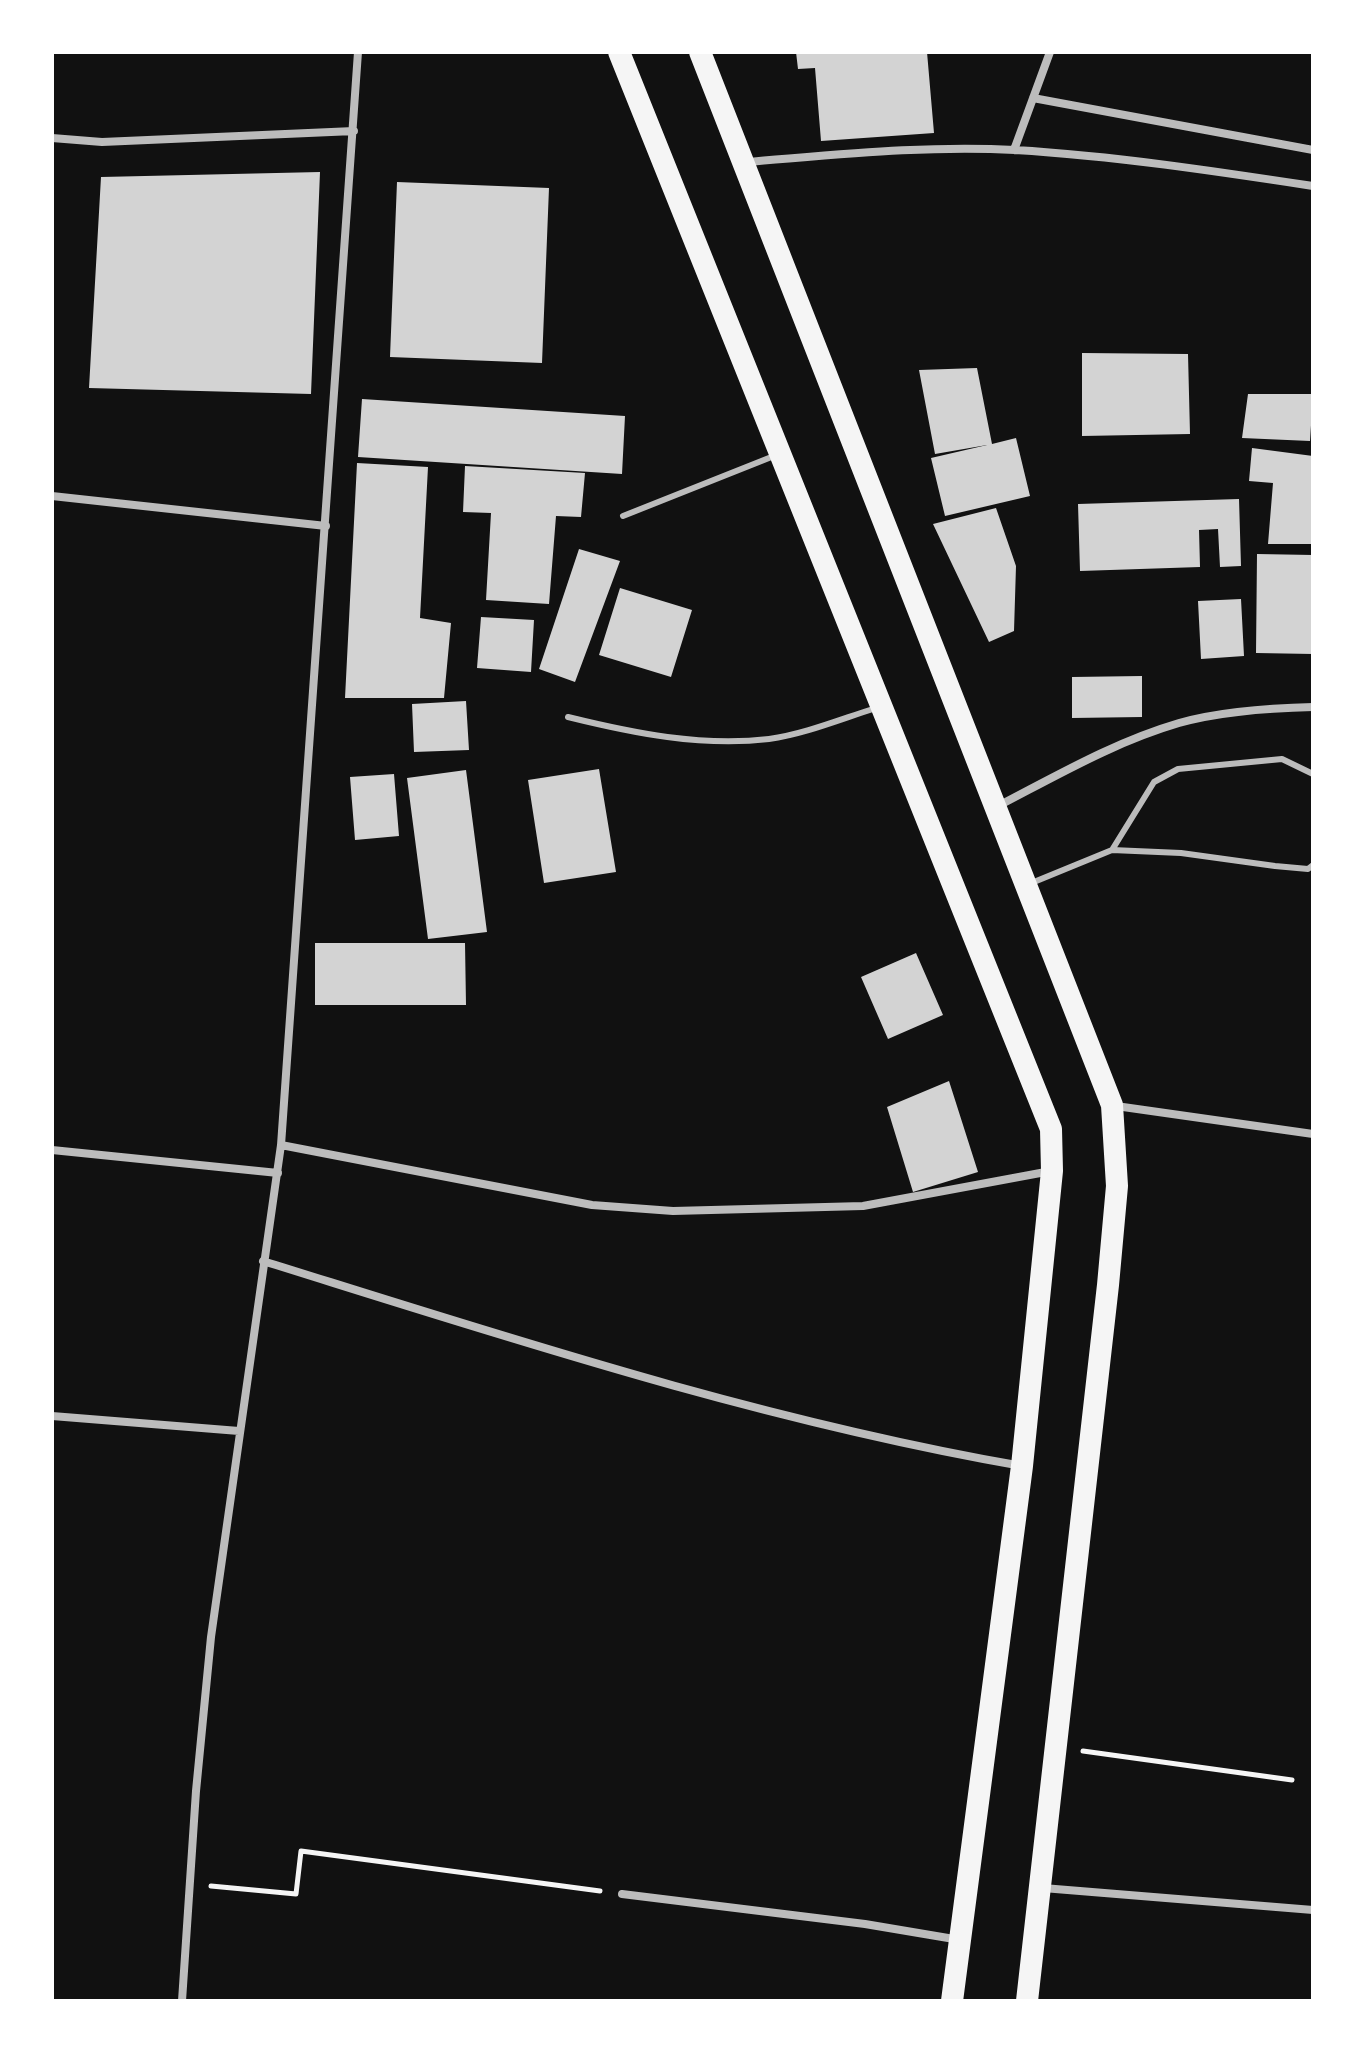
<!DOCTYPE html>
<style>
body{margin:0}
#map{position:relative;width:1365px;height:2053px;overflow:hidden;background:#111;font-family:"Public Sans",sans-serif}
canvas{display:block}
.frame{position:absolute;inset:0;border:54px solid #fff;pointer-events:none}
</style>
<div id="map">
<canvas width="1365" height="2053"></canvas>
<div class="frame"></div>
</div>
<script>
const context = document.querySelector('canvas').getContext('2d');
context.lineJoin = 'round';
function paint(path, color) {
  context.fillStyle = color;
  context.fill(path, 'evenodd');
}
function trace(path, color, width, dash) {
  context.strokeStyle = color;
  context.lineWidth = width;
  context.lineCap = dash ? 'butt' : 'round';
  context.setLineDash(dash || []);
  context.stroke(path);
}
const building = new Path2D(`
 M796 52H927L934 133 821 141 815 68 798 69Z
 M320 172 311 394 89 388 101 177Z
 M397 182 549 188 542 363 390 357Z
 M1082 353 1188 354 1190 434 1082 436Z
 M977 368 992 444 1016 438 1030 496 945 516 931 458 987 445 935 454 919 370Z
 M1248 394H1313L1310 441 1242 438Z
 M362 399 625 416 622 474 358 457Z
 M1252 448 1313 456V544H1268L1273 483 1249 481Z
 M357 463 428 467 420 618 451 623 444 698H345Z
 M465 466 585 473 581 517 556 516 549 604 486 600 491 513 463 512Z
 M1239 499 1241 566 1220 567 1218 529 1199 530 1200 567 1080 571 1078 504Z
 M996 508 1016 566 1014 631 989 642 933 524Z
 M579 549 620 561 575 682 539 669Z
 M1257 554 1313 555V654L1256 653Z
 M620 588 692 610 671 677 599 655Z
 M1241 599 1244 656 1201 659 1198 601Z
 M481 617 534 620 531 672 477 668Z
 M1142 676V717L1072 718V677Z
 M466 701 469 750 414 752 412 704Z
 M599 769 616 872 544 883 528 780Z
 M466 770 487 932 428 939 407 778Z
 M394 774 399 836 355 840 350 777Z
 M315 943H465L466 1005H315Z
 M916 953 943 1015 888 1039 861 977Z
 M949 1081 978 1172 913 1192 887 1107Z`);
const path = new Path2D(`
 M1083 1751 1292 1780
 M211 1886 296 1894 301 1851 600 1891`);
const service = new Path2D(`
 M623 516 774 456
 M568 717C633 733 701 747 769 739 805 734 841 719 876 708
 M1112 850 1154 782 1178 769 1282 759 1313 774
 M1029 884 1112 850 1181 853 1275 866 1308 869 1313 865`);
const minor = new Path2D(`
 M1033 98 1313 150
 M52 138 102 142 354 131
 M1014 150 1050 52
 M746 162C835 155 926 145 1015 150 1115 156 1214 171 1313 186
 M52 496 326 526
 M996 807C1056 776 1114 742 1179 723 1222 711 1269 708 1313 707
 M1116 1106 1313 1134
 M281 1145 592 1205 673 1211 863 1206 1051 1171
 M52 1150 278 1173
 M263 1261C513 1339 763 1421 1022 1466
 M52 1416 239 1431
 M1043 1888 1313 1910
 M622 1894 865 1924 960 1940
 M182 2001 196 1791 211 1637 281 1145 358 52`);
const trunk = new Path2D(`
 M619 52 1051 1129 1052 1171 1022 1466 952 2001
 M700 52 1112 1105 1117 1186 1108 1285 1027 2001`);
paint(building, '#d3d3d3');
trace(path, '#f5f5f5', 5);
trace(service, '#bcbcbc', 6);
trace(minor, '#bcbcbc', 8);
trace(trunk, '#f5f5f5', 22);
</script>
